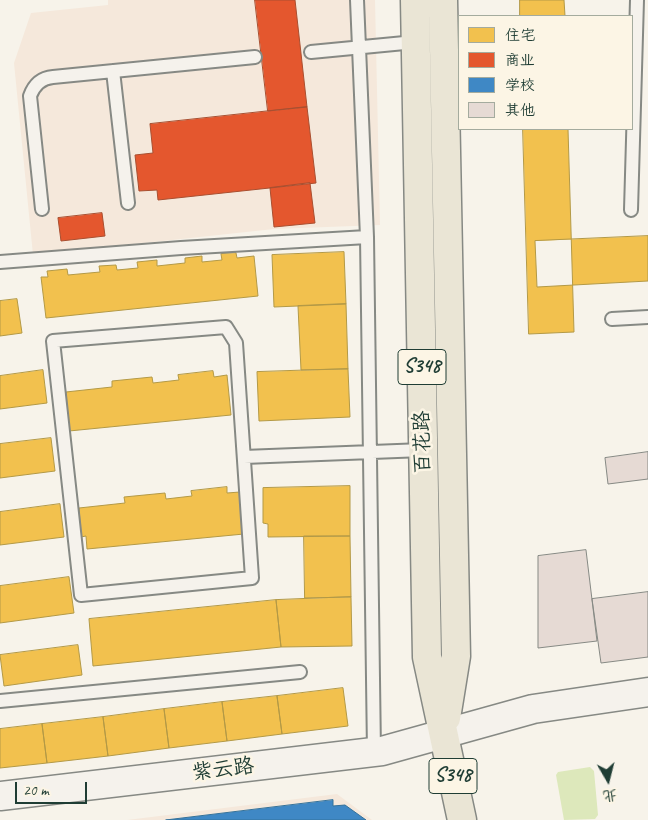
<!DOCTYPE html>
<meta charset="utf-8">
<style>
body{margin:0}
#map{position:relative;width:648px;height:820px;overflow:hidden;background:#f7f3ea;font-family:Caveat,"LXGW WenKai TC",sans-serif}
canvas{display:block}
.legend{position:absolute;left:458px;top:15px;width:175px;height:115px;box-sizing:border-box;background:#fcf5e5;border:1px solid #a4ab9e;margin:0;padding:6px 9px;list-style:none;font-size:15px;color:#1f3d34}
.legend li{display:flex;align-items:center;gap:10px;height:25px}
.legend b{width:25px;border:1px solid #a4ab9e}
.north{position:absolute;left:583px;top:755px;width:50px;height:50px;-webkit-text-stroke:4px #fcf5e5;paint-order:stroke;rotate:172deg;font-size:14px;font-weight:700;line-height:20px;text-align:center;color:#1f3d34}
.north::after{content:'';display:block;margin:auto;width:18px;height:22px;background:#1f3d34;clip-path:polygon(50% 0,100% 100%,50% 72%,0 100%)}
.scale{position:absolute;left:15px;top:782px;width:72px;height:22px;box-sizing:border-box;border:2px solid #1f3d34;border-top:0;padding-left:6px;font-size:15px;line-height:18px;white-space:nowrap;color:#1f3d34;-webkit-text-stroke:4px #fcf5e5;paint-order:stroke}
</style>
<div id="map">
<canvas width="648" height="820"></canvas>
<ul class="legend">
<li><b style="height:14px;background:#f2c14e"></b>住宅</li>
<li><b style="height:14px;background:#e4572e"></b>商业</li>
<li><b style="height:14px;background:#3f88c5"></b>学校</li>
<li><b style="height:14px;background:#e6dad4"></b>其他</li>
</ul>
<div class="north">北</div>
<div class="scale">20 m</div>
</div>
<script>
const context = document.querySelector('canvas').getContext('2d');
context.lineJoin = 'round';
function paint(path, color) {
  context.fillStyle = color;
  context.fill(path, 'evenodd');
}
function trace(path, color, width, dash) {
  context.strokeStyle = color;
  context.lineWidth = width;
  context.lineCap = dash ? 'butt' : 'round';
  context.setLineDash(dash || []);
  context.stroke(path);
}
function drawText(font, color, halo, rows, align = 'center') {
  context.font = font + ' Caveat,"LXGW WenKai TC",sans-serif';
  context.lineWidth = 5;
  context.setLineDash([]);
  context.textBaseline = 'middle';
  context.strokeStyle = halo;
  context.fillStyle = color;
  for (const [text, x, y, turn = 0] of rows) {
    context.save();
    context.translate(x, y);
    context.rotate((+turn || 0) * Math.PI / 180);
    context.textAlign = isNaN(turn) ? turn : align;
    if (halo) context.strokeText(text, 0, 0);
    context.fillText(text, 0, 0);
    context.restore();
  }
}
const built = new Path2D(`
 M108 0H375L380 225 274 229 33 255 14 63 31 13 108 5Z
 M337 794 372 820H127Z`);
const green = new Path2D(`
 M590 767 594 771 598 815 595 819 564 820 556 775 558 772Z`);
const homes = new Path2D(`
 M520 0H564L565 16H520Z
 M523 129H568L574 332 529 334Z
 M648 236V281L537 287 535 241Z
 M344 252 346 304 274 307 272 255Z
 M236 253 237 258 254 256 258 296 46 318 41 277H48L47 271 67 269 68 275 100 272 99 266 116 265 117 270 138 268 137 262 157 260V266L185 263V258L202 256V262L222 260 221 254Z
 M17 299 22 333 0 336V301Z
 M346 304 348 369 301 370 298 306Z
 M348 369 350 417 259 421 257 372Z
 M43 370 47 403 0 409V376Z
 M213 371 214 377 227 375 231 415 69 431 66 392 112 387V381L152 377 153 383 179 380 178 375Z
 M51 438 55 471 0 478V444Z
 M350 486V536L268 537V524L263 523V488Z
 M227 487V493L240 492 244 534 87 549 86 536 81 537 79 508 125 503 124 497 165 493 166 499 192 496 191 491Z
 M60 504 64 537 0 545V512Z
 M304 536H350L351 597 305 598Z
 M69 577 74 613 0 623V586Z
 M351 597 352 646 281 647 276 600Z
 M276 600 281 647 93 666 89 619Z
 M78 645 82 675 4 686 0 655Z
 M343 688 348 726 282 734 277 696Z
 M277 696 282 734 227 741 222 702Z
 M222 702 227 741 169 748 164 709Z
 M164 709 169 748 108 756 103 717Z
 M103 717 108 756 47 763 42 724Z
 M42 724 47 763 0 768V729Z`);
const shops = new Path2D(`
 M255 0H295L307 107 268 111Z
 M307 107 316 183 158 200 157 190 139 191 135 155 153 153 150 124Z
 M310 183 315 223 274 227 270 188Z
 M102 213 105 236 61 241 58 218Z`);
const schools = new Path2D(`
 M333 800V806L345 805 366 820H166Z`);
const building = new Path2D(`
 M648 452V479L608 484 605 458Z
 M586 550 597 641 538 648V556Z
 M648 592V657L601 663 592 599Z`);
const service = new Path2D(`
 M357 0 367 237 374 752
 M311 52 415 42
 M113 71 128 203
 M42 209 30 96C34 85 41 78 53 77L255 57
 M631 210 637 0
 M0 262 181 248 367 237
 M612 319 648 317
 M226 327 236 343 252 578 81 595 53 341Z
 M244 457 423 450
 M0 701 300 672`);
const tertiary = new Path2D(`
 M0 796 382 751 533 709 648 692`);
const primary = new Path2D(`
 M415 0 427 657 462 820
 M443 0 456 656 446 718`);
const shields = [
 [422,367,48],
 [453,776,48]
];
const shieldNames = [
 ["S348",422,367],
 ["S348",453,776]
];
const streetNames = [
 ["百花路",423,442,-91],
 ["紫云路",223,770,-7]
];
paint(built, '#f5e8db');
paint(green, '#dde8bb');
paint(homes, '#f2c14e');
trace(homes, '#b39946', 1);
paint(shops, '#e4572e');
trace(shops, '#a94f30', 1);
paint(schools, '#3f88c5');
trace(schools, '#35729a', 1);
paint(building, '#e6dad4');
trace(building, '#868984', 1);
trace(service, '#868984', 16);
trace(tertiary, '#868984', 31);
trace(primary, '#868984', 31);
trace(service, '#f5f2ec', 12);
trace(tertiary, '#f5f2ec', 28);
trace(primary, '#eae5d5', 28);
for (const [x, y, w] of shields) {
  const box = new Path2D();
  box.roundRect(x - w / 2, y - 17.5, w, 35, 4);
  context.fillStyle = '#fcf5e5';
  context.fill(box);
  trace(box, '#1f3d34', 1);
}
drawText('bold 20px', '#1f3d34', null, shieldNames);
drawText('21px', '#1f3d34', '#fcf5e5', streetNames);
</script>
